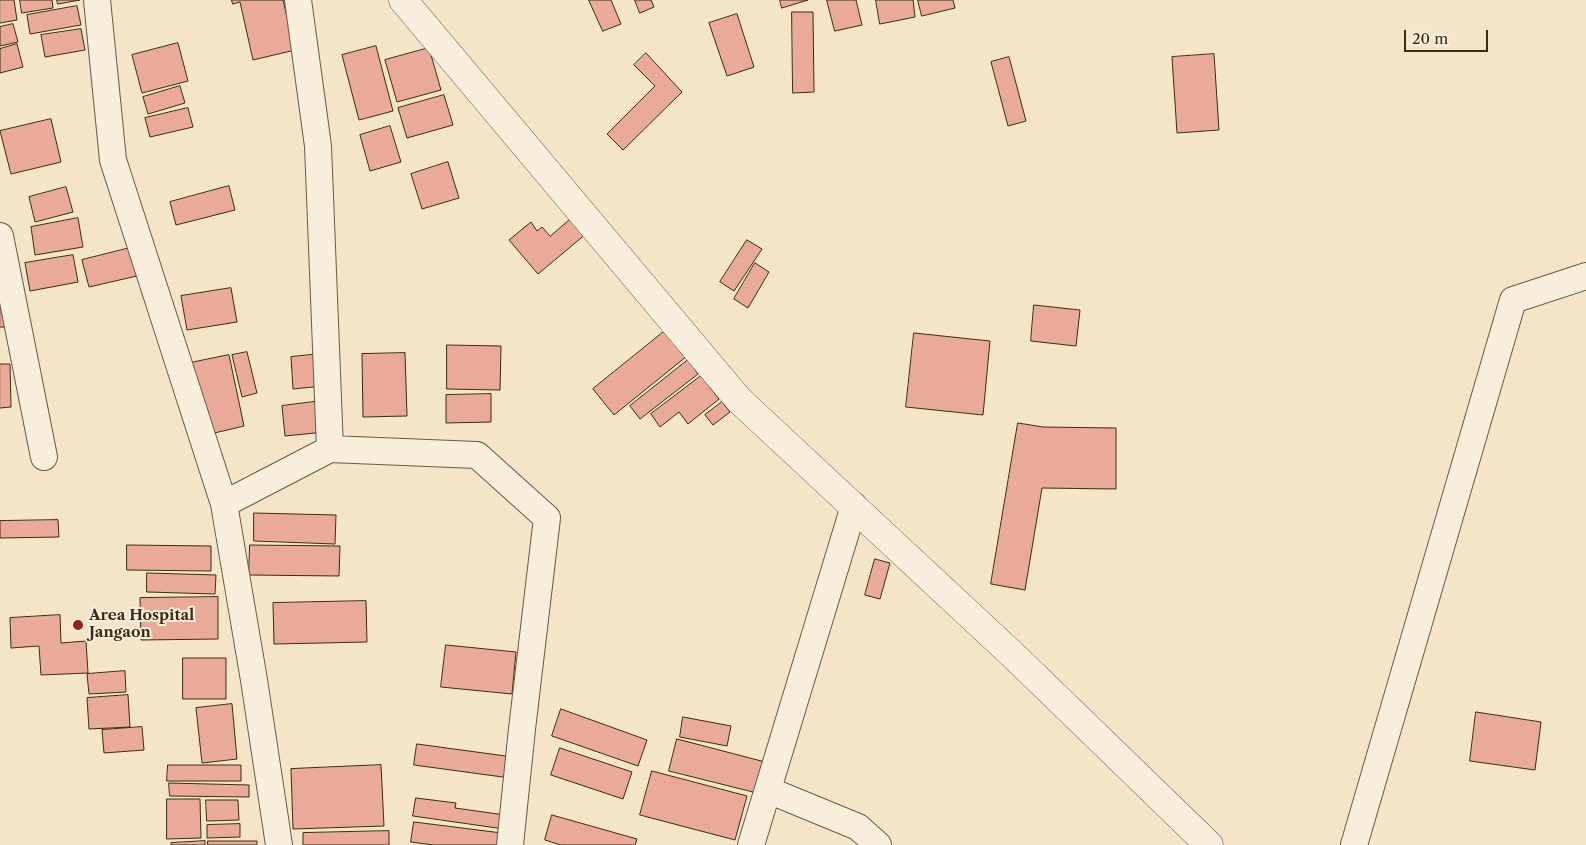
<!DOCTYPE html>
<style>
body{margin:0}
#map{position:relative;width:1586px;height:845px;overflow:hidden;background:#f4e5c9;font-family:"Libre Caslon Text",serif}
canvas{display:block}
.scale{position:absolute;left:1404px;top:30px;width:84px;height:22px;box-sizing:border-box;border:2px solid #3c2b12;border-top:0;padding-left:6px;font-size:15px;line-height:18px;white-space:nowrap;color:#3c2b12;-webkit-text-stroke:4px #f8eedc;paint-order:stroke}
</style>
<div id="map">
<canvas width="1586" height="845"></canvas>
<div class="scale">20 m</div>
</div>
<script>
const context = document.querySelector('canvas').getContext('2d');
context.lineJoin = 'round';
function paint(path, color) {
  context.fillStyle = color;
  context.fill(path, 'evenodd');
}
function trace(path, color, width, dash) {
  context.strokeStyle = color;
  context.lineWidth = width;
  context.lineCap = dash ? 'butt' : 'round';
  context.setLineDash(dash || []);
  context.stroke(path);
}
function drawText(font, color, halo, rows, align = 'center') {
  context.font = font + ' "Libre Caslon Text",serif';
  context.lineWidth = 4;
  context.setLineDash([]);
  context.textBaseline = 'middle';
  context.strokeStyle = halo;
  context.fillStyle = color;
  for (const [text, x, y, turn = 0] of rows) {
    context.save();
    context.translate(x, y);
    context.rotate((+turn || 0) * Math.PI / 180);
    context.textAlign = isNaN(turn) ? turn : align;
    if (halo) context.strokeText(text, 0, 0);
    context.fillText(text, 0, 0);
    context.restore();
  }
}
const building = new Path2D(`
 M0 0H14L17 20 0 23Z
 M20 0H52L53 8 22 13Z
 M57 0H80L58 4Z
 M232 0H283L295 50 253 60 240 2 233 4Z
 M589 0H611L621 24 603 31Z
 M635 0H651L654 7 640 13Z
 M780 0H808L782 8Z
 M827 0H856L862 25 835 31Z
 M876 0H913L915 17 880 24Z
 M918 0H953L955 8 922 16Z
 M77 6 81 25 30 34 27 15Z
 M792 12H813L814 92 793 93Z
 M737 14 754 67 727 76 709 23Z
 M13 24 18 42 0 46V27Z
 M81 29 85 50 45 57 41 35Z
 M178 43 188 81 142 93 132 55Z
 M17 44 23 67 0 73V49Z
 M376 46 393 111 359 120 342 55Z
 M429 48 441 90 397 102 385 60Z
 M646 53 682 92 623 150 607 134 655 86 634 65Z
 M1214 54 1219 130 1177 133 1172 57Z
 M1009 57 1026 121 1008 126 991 62Z
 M180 86 185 103 148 114 143 97Z
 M444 95 453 125 407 138 398 108Z
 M188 108 193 127 150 137 145 118Z
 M51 119 61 162 11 174 0 131Z
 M390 126 401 162 370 171 360 135Z
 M448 162 459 198 422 209 411 174Z
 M229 186 235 210 176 225 170 202Z
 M66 187 73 212 35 222 29 197Z
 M574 216 587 233 538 274 509 240 531 222 537 231 542 227 550 236Z
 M78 218 83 247 35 255 31 227Z
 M747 240 762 249 734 291 720 282Z
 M134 247 141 275 89 287 82 260Z
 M73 255 78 282 30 291 25 263Z
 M755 263 769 272 748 308 734 299Z
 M231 288 237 322 187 330 181 296Z
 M0 298 5 327H0Z
 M1034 305 1080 310 1076 346 1031 341Z
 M666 330 687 356 614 415 593 389Z
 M914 333 990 341 983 415 906 407Z
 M447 345 501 346 500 390 447 389Z
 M247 352 257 393 242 397 232 355Z
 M405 353 407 416 363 417 362 354Z
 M320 354 323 386 293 389 291 357Z
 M229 355 244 426 206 435 190 363Z
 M688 360 698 374 640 419 630 406Z
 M0 364H10L11 407 0 408Z
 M701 376 719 399 688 424 679 412 660 427 651 414Z
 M491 394V422L446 423V395Z
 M321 401 325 432 285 436 282 406Z
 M722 402 730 412 713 425 705 415Z
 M1018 423 1043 427 1116 428V489L1042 488 1025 590 991 584Z
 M254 513 336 515 335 544 254 541Z
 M58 520 59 537 0 538V521Z
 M127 545 211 546V571L127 570Z
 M250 545 340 546 339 576 249 575Z
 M875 559 890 563 880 599 865 595Z
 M147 573 216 575 215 594 147 592Z
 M218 597V639L141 640 140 598Z
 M366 601 367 642 274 644 273 603Z
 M60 615 61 643 86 641 88 673 41 675 39 646 11 648 10 618Z
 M446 645 516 652 512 694 441 687Z
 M183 658H226V699H183Z
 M125 671 126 692 89 694 87 674Z
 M128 695 130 727 89 729 87 698Z
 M232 704 237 759 202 763 196 708Z
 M561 709 647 740 638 766 552 736Z
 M1476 712 1541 722 1535 770 1470 761Z
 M683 717 731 726 727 746 680 737Z
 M142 727 144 750 104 753 102 730Z
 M677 739 769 763 761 794 669 771Z
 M417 744 513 757 510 778 414 765Z
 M560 748 632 772 623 799 551 775Z
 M168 765H241V781H167Z
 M381 765 384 826 293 829 291 769Z
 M652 771 747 796 735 840 640 815Z
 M169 783 249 785V797L170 796Z
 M416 798 456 803 455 808 505 815 504 829 413 816Z
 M167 799H200L201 838 167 839Z
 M206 800H238L239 820 207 821Z
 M552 815 637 839 635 845H561L545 840Z
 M414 822 502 833 500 845H433L411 842Z
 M240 824V837L207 838V825Z
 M389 831V845H303V833Z
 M205 841V845H171V843Z
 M208 841H257V845H208Z`);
const minor = new Path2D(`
 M97 0 113 160 224 504
 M298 0 318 146 330 449
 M0 236 44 457
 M768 790 858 827 878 845
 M279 845 254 680 224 504 330 449 477 455 547 518 522 729 510 845
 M751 845 854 506
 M1354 845 1513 300 1586 276`);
const tertiary = new Path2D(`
 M403 0 739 400 1015 657 1209 845`);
const markers = [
 [78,625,6,"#8f2418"]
];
const poiNames = [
 ["Area Hospital",89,616],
 ["Jangaon",89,633]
];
paint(building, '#e9aa99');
trace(building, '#3c2b12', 1);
trace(minor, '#6a5a40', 28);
trace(tertiary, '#6a5a40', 29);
trace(minor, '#f8eedc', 26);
trace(tertiary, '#f8eedc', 28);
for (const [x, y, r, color] of markers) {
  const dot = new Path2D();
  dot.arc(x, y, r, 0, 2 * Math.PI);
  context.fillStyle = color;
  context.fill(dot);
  trace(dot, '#f8eedc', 2);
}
drawText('bold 15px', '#3c2b12', '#f8eedc', poiNames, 'left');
</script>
